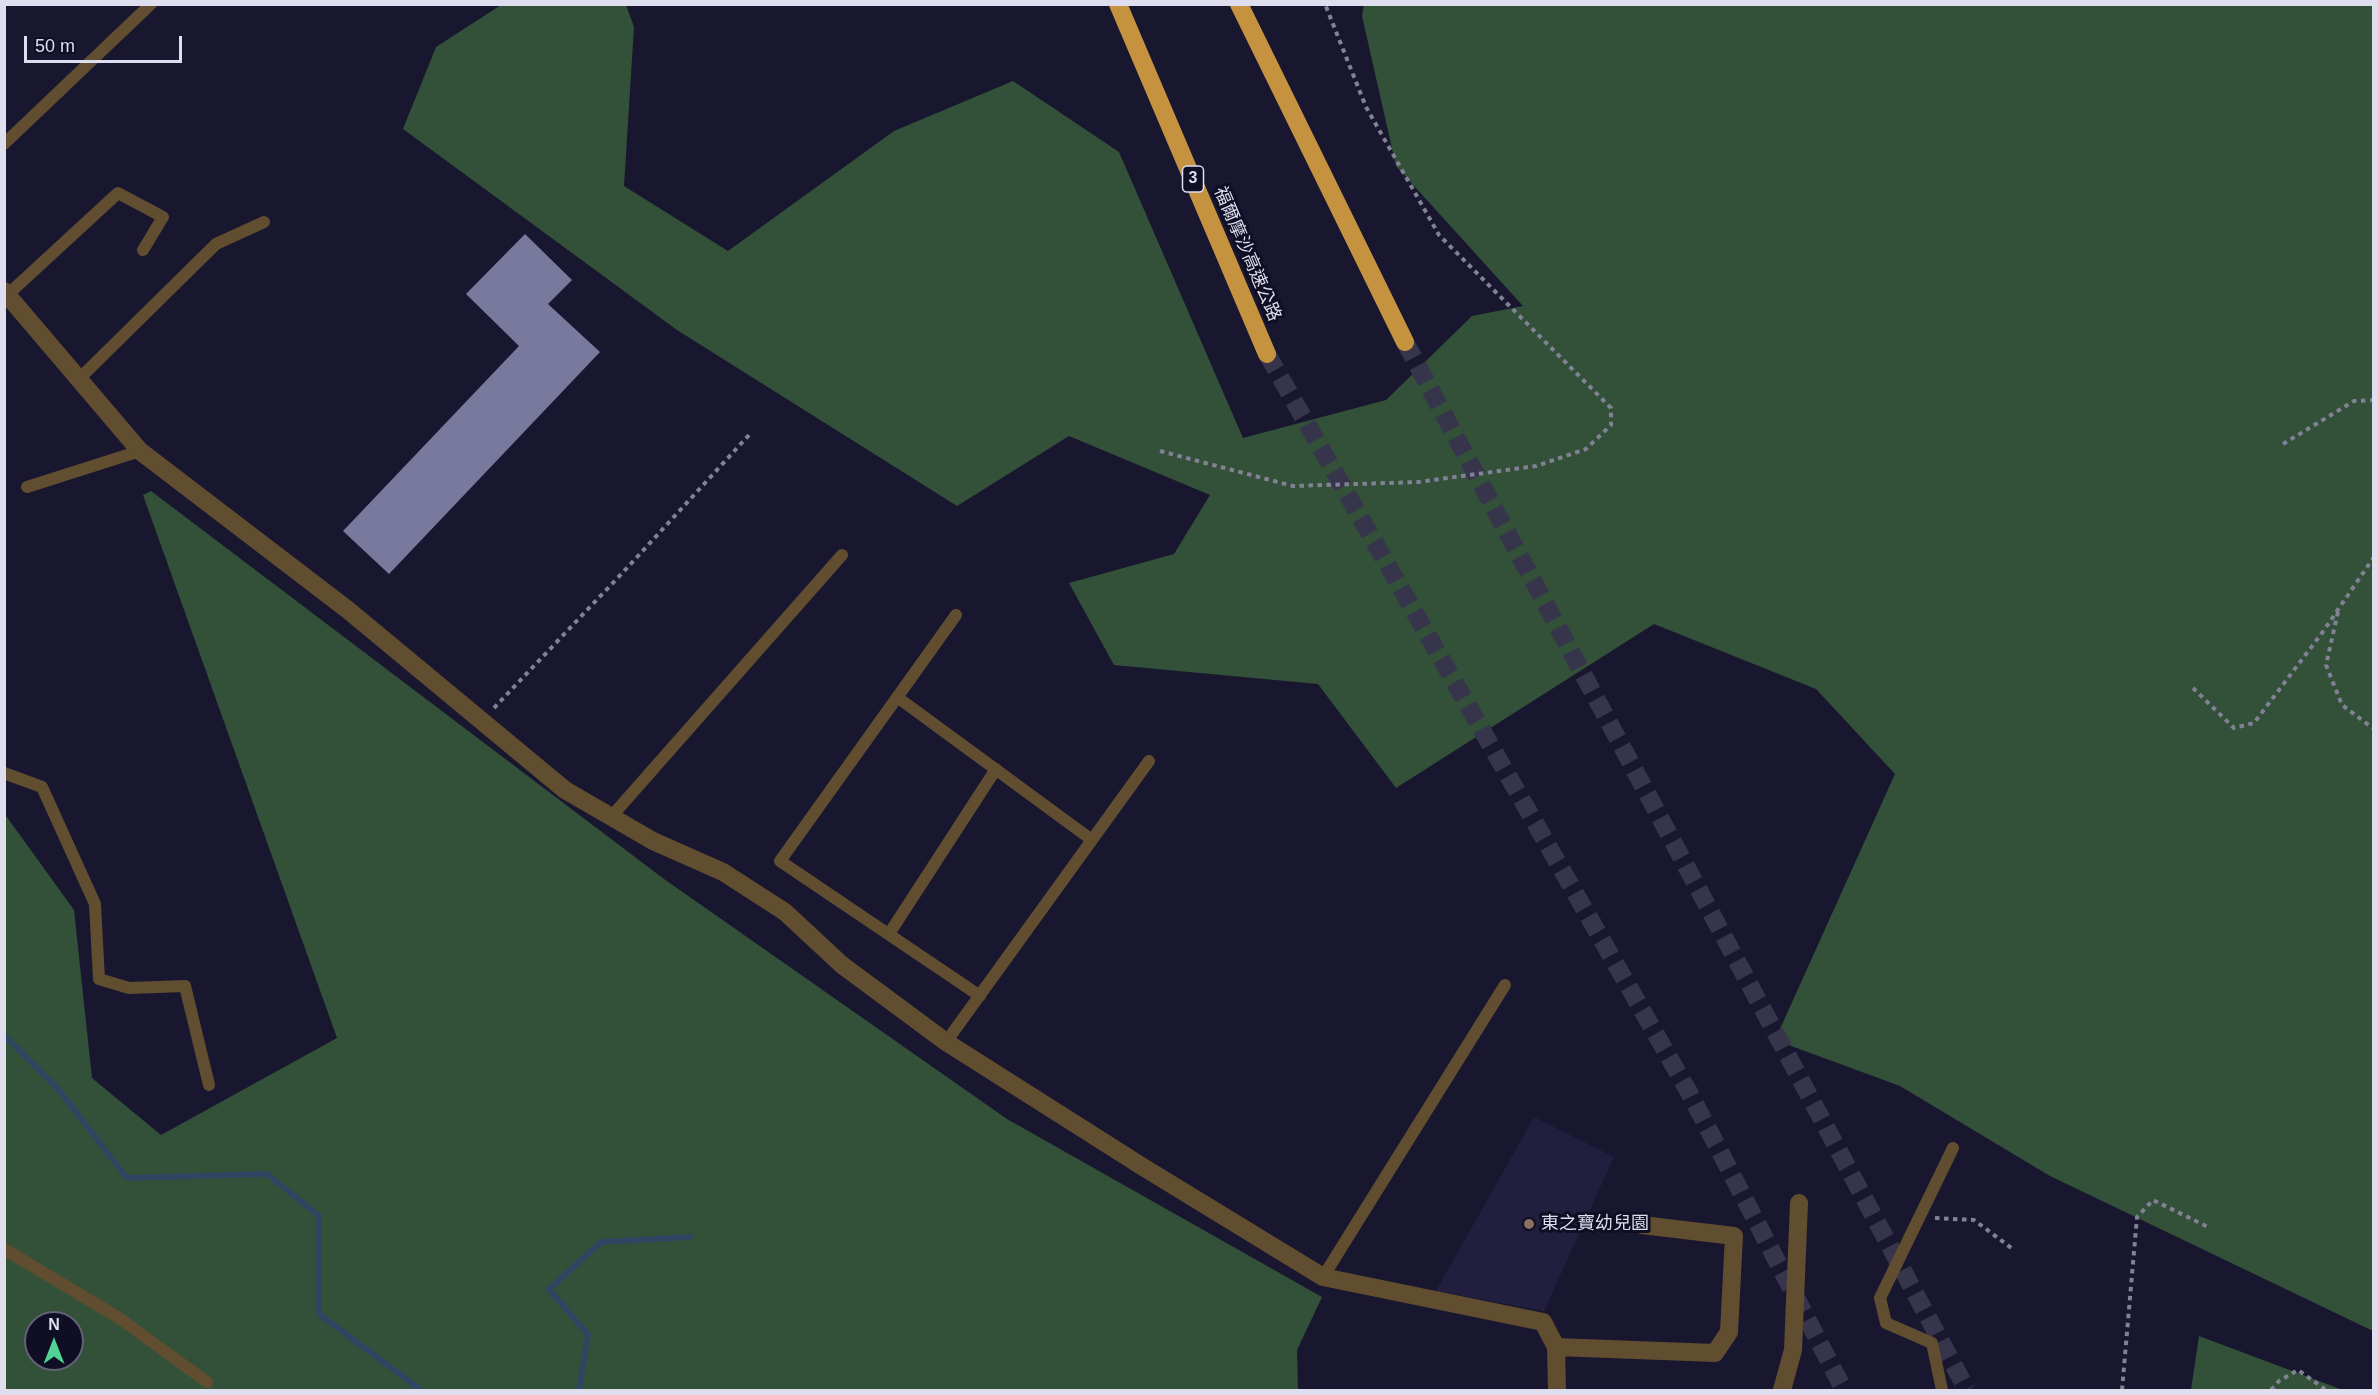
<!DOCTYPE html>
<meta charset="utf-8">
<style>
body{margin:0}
#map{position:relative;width:2378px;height:1395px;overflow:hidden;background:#19172f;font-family:Helvetica,sans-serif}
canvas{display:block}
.frame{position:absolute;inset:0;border:6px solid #dedeef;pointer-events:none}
.north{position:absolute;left:24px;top:1311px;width:60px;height:60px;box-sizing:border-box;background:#100e25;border:2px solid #626176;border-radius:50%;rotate:0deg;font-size:16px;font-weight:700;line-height:24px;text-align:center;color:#dedeef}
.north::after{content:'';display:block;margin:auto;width:21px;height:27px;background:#51d398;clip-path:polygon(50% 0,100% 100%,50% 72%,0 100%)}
.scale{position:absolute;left:24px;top:36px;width:158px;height:27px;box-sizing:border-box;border:3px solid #dedeef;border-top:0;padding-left:8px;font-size:18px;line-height:21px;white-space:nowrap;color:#dedeef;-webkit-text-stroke:4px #100e25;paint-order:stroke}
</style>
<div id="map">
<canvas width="2378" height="1395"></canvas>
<div class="frame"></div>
<div class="north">N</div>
<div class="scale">50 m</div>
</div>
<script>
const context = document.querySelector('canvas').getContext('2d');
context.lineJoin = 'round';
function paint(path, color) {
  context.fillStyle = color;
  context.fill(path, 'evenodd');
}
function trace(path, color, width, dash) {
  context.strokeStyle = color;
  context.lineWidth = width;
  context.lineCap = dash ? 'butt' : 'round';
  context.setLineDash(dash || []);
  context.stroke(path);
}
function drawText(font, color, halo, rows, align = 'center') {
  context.font = font + ' Helvetica,"Noto Sans TC",sans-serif';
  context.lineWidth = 6;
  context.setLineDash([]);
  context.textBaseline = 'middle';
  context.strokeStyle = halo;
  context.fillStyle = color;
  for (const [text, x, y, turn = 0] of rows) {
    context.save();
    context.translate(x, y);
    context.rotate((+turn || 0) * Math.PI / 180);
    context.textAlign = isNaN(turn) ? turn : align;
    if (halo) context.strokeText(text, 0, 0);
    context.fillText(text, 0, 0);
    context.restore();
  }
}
const built = new Path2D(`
 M1534 1117 1614 1157 1544 1311 1436 1291Z`);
const forest = new Path2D(`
 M501 5H626L634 27 624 186 728 251 894 131 1013 81 1119 152 1243 438 1386 400 1472 316 1523 306 1396 166 1362 16 1364 5H2373V1331L2050 1176 1900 1086 1775 1040 1895 774 1816 689 1654 624 1396 788 1318 684 1114 665 1069 583 1174 554 1210 495 1069 436 957 506 677 330 403 129 436 47Z
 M151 491 664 879 1007 1119 1322 1297 1297 1350 1298 1390H5L4 813 74 910 92 1078 161 1135 337 1038 143 495ZM36 1323H72V1359H36Z
 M2199 1336 2343 1390H2191Z`);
const stream = new Path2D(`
 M4 1035 58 1089 127 1178 267 1174 319 1216V1314L421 1390
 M579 1390 588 1335 549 1289 601 1242 690 1237`);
const building = new Path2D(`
 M525 234 572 280 548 304 600 352 389 574 343 531 519 346 466 294Z`);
const highwayTunnel = new Path2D(`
 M1405 342 1967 1390
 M1267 354 1690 1094 1844 1390`);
const path = new Path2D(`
 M2283 444 2354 401 2374 400
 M1160 451 1293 486 1418 482 1536 466 1586 449 1611 425V408L1439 235 1366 107 1325 4
 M2338 612 2326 665 2342 705 2374 729
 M2193 688 2234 728 2254 723 2322 633 2374 557
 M494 708 627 568 749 435
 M1935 1218 1974 1220 2014 1250
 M2122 1390 2137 1217 2153 1200 2210 1228
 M2271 1390 2279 1381 2298 1370 2326 1390`);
const lane = new Path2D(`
 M4 144 151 4
 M4 298 118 193 163 217 143 250
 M79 379 216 244 264 222
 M27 487 140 451
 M956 615 780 861 980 996
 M897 697 1092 840
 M4 773 42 787 95 904 99 979 129 988 185 986 209 1085
 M611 817 842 555
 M889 934 996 769
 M946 1042 1149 761
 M4 1249 119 1318 207 1382
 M1323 1277 1505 985
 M1942 1390 1932 1343 1886 1323 1880 1298 1953 1148`);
const street = new Path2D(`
 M4 291 140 451 348 610 565 790 653 841 723 872 785 912 842 965 946 1042 1143 1167 1323 1277 1543 1322 1556 1347 1557 1390
 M1556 1347 1715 1353 1729 1332 1734 1236 1642 1225
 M1782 1390 1793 1350 1799 1203`);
const highway = new Path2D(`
 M1118 4 1267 354
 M1239 4 1405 342`);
const markers = [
 [1529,1224,6,"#8d6e63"]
];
const shields = [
 [1193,179,21]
];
const shieldNames = [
 ["3",1193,179]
];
const streetNames = [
 ["福爾摩沙高速公路",1247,254,67]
];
const poiNames = [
 ["東之寶幼兒園",1541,1224]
];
paint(built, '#211f3d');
paint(forest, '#325138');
trace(stream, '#2f4662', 6);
paint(building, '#79789d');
trace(highwayTunnel, '#37354c', 18, [18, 9]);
trace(path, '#828195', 4, [4.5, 4.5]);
trace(lane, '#614d2f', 12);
trace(street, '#614d2f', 18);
trace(highway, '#c59240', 18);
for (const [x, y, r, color] of markers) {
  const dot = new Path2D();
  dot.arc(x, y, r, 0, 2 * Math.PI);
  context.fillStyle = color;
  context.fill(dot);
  trace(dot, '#100e25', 2);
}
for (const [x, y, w] of shields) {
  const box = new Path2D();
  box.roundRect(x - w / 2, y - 13, w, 26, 4.5);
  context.fillStyle = '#100e25';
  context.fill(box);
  trace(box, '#dedeef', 1.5);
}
drawText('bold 16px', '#dedeef', null, shieldNames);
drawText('18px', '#dedeef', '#100e25', streetNames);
drawText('18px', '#dedeef', '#100e25', poiNames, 'left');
</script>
